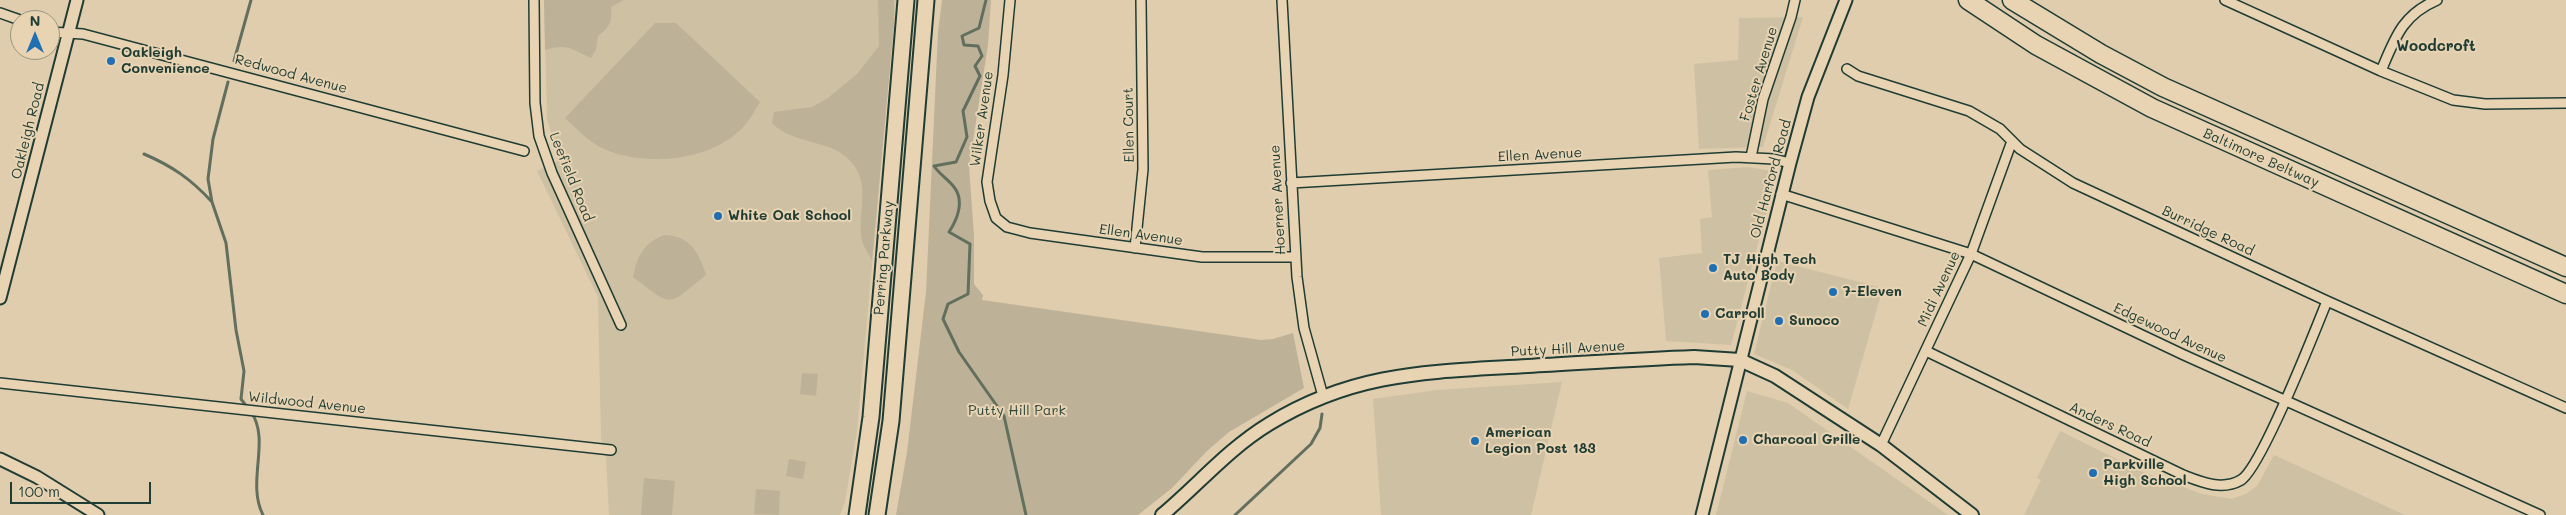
<!DOCTYPE html>
<style>
body{margin:0}
#map{position:relative;width:2566px;height:515px;overflow:hidden;background:#e0cdad;font-family:Mali,sans-serif}
canvas{display:block}
.north{position:absolute;left:10px;top:10px;width:50px;height:50px;box-sizing:border-box;background:#e8d3b2;border:1px solid #989780;border-radius:50%;rotate:0deg;font-size:14px;font-weight:700;line-height:20px;text-align:center;color:#1f3d34}
.north::after{content:'';display:block;margin:auto;width:18px;height:22px;background:#1f6fb2;clip-path:polygon(50% 0,100% 100%,50% 72%,0 100%)}
.scale{position:absolute;left:10px;top:482px;width:141px;height:22px;box-sizing:border-box;border:2px solid #1f3d34;border-top:0;padding-left:6px;font-size:15px;line-height:18px;white-space:nowrap;color:#1f3d34;-webkit-text-stroke:4px #e8d3b2;paint-order:stroke}
</style>
<div id="map">
<canvas width="2566" height="515"></canvas>
<div class="north">N</div>
<div class="scale">100 m</div>
</div>
<script>
const context = document.querySelector('canvas').getContext('2d');
context.lineJoin = 'round';
function paint(path, color) {
  context.fillStyle = color;
  context.fill(path, 'evenodd');
}
function trace(path, color, width, dash) {
  context.strokeStyle = color;
  context.lineWidth = width;
  context.lineCap = dash ? 'butt' : 'round';
  context.setLineDash(dash || []);
  context.stroke(path);
}
function drawText(font, color, halo, rows, align = 'center') {
  context.font = font + ' Mali,sans-serif';
  context.lineWidth = 4;
  context.setLineDash([]);
  context.textBaseline = 'middle';
  context.strokeStyle = halo;
  context.fillStyle = color;
  for (const [text, x, y, turn = 0] of rows) {
    context.save();
    context.translate(x, y);
    context.rotate((+turn || 0) * Math.PI / 180);
    context.textAlign = isNaN(turn) ? turn : align;
    if (halo) context.strokeText(text, 0, 0);
    context.fillText(text, 0, 0);
    context.restore();
  }
}
const built = new Path2D(`
 M544 0H896L857 431 845 502 840 515H609L606 456 601 438 598 297 537 171 559 160 547 119Z
 M1803 17 1763 147 1699 149 1694 64 1738 60 1739 18Z
 M1748 167 1777 172 1731 345 1666 341 1659 258 1702 253 1700 219 1712 217 1708 170Z
 M1777 261 1883 288 1848 409 1792 370 1754 354Z
 M1562 382 1531 515H1381L1373 399 1437 390Z
 M1747 391 1788 403 1948 515H1716Z
 M2060 431 2145 473 2202 494 2231 499 2246 494 2257 486 2274 455 2405 515H2024L2041 480 2037 478Z`);
const green = new Path2D(`
 M544 0H624L611 7C613 21 609 28 598 36L596 50 591 58C571 49 567 43 545 50Z
 M878 0H894V24L872 261C870 255 865 249 863 244 855 218 872 188 853 164 833 138 794 146 772 123L774 112 812 107 828 98 857 74 879 46Z
 M942 0H991L988 45 969 166 974 236V284L983 295 982 300 1261 340 1273 339 1293 333 1304 388 1229 432 1207 451 1172 488 1138 515H896L907 452 926 292 938 32Z
 M655 23H676L760 102C755 110 750 120 743 127 712 162 640 168 600 147 587 140 576 128 565 118Z
 M664 235C690 236 699 252 706 275 666 307 674 308 633 277 637 256 644 243 664 235Z
 M802 373 818 374 816 396 800 394Z
 M789 459 806 462 803 479 786 476Z
 M644 478 675 481 672 515H641Z
 M756 489 780 491 779 515 754 514Z`);
const stream = new Path2D(`
 M986 0 979 28 962 36 964 45 978 46 982 56 975 66 980 76 963 111 967 137 956 162 934 166C940 175 948 179 954 187 965 201 957 220 949 232L970 244 968 294 948 304 943 319 959 352 1004 416 1026 515
 M234 61 251 0
 M228 82 213 139 208 179 212 202 226 243 236 330 244 371 241 399 247 407
 M144 154C172 166 191 179 212 202
 M251 412C271 440 246 482 263 515
 M1235 515 1311 444 1320 428 1322 414`);
const minor = new Path2D(`
 M534 0 535 103 539 136 552 173 621 325
 M1010 0 1003 75 987 182 990 201 996 218 1007 227 1030 233 1202 257H1295
 M1282 0 1297 277 1304 328 1323 396
 M2225 0 2381 71 2453 100 2485 104 2566 103
 M0 13 20 20
 M50 32 83 34 524 151
 M1847 69 1858 76 1969 111 2000 129 2020 149 2073 183 2327 301 2566 408
 M2381 71C2395 38 2402 15 2437 0
 M1751 157 1763 99 1791 17 1795 0
 M1291 183 1736 157 1774 159 1790 163
 M1781 194 1971 254 2184 355 2540 515
 M1135 248 1143 169 1141 1
 M1926 351 2183 475C2201 482 2222 491 2241 480 2261 468 2315 331 2327 301
 M0 383 611 450
 M1881 445 1971 254 2012 141`);
const tertiary = new Path2D(`
 M0 298 77 0
 M0 459 37 477 98 515
 M1702 515 1790 163 1808 97 1846 0`);
const secondary = new Path2D(`
 M1162 515C1198 485 1228 449 1269 424 1355 371 1430 372 1528 366 1583 363 1638 359 1694 357L1740 360 1775 376 1881 445 1972 515`);
const primary = new Path2D(`
 M857 515 871 417 906 0
 M877 515 891 421 926 0`);
const motorway = new Path2D(`
 M1968 0 2036 45 2152 108 2566 294
 M2012 0 2101 54 2163 87 2566 267`);
const markers = [
 [111,61,5,"#1f6fb2"],
 [718,216,5,"#1f6fb2"],
 [1713,268,5,"#1f6fb2"],
 [1833,292,5,"#1f6fb2"],
 [1705,314,5,"#1f6fb2"],
 [1779,321,5,"#1f6fb2"],
 [1743,440,5,"#1f6fb2"],
 [1475,441,5,"#1f6fb2"],
 [2093,473,5,"#1f6fb2"]
];
const poiNames = [
 ["Oakleigh",121,53],
 ["Convenience",121,69],
 ["White Oak School",728,216],
 ["TJ High Tech",1723,260],
 ["Auto Body",1723,276],
 ["7-Eleven",1843,292],
 ["Carroll",1715,314],
 ["Sunoco",1789,321],
 ["American",1485,433],
 ["Legion Post 183",1485,449],
 ["Charcoal Grille",1753,440],
 ["Parkville",2103,465],
 ["High School",2103,481]
];
const streetNames = [
 ["Redwood Avenue",291,74,15],
 ["Foster Avenue",1759,74,-73],
 ["Wilker Avenue",982,119,-82],
 ["Ellen Court",1129,125,-91],
 ["Oakleigh Road",28,131,-76],
 ["Ellen Avenue",1540,155,-3],
 ["Baltimore Beltway",2261,158,24],
 ["Leefield Road",571,177,68],
 ["Old Harford Road",1771,179,-75],
 ["Hoerner Avenue",1278,200,-93],
 ["Burridge Road",2208,231,25],
 ["Ellen Avenue",1141,235,8],
 ["Perring Parkway",884,258,-85],
 ["Midi Avenue",1939,289,-65],
 ["Edgewood Avenue",2170,333,25],
 ["Putty Hill Avenue",1568,349,-3],
 ["Wildwood Avenue",307,403,6],
 ["Anders Road",2110,425,25]
];
const parkNames = [
 ["Putty Hill Park",1017,411]
];
const neighbourhoodNames = [
 ["Woodcroft",2436,46]
];
paint(built, '#cec0a2');
paint(green, '#bdb297');
trace(stream, '#626f5e', 3);
trace(minor, '#1f3d34', 12);
trace(tertiary, '#1f3d34', 15);
trace(secondary, '#1f3d34', 16);
trace(primary, '#1f3d34', 19);
trace(motorway, '#1f3d34', 21);
trace(minor, '#e8d3b2', 9);
trace(tertiary, '#e8d3b2', 11);
trace(secondary, '#e8d3b2', 12);
trace(primary, '#e8d3b2', 15);
trace(motorway, '#e8d3b2', 18);
for (const [x, y, r, color] of markers) {
  const dot = new Path2D();
  dot.arc(x, y, r, 0, 2 * Math.PI);
  context.fillStyle = color;
  context.fill(dot);
  trace(dot, '#e8d3b2', 2);
}
drawText('bold 14px', '#1f3d34', '#e8d3b2', poiNames, 'left');
drawText('14px', '#1f3d34', '#e8d3b2', streetNames);
drawText('14px', '#2f493e', '#e8d3b2', parkNames);
drawText('bold 15px', '#1f3d34', '#e8d3b2', neighbourhoodNames);
</script>
